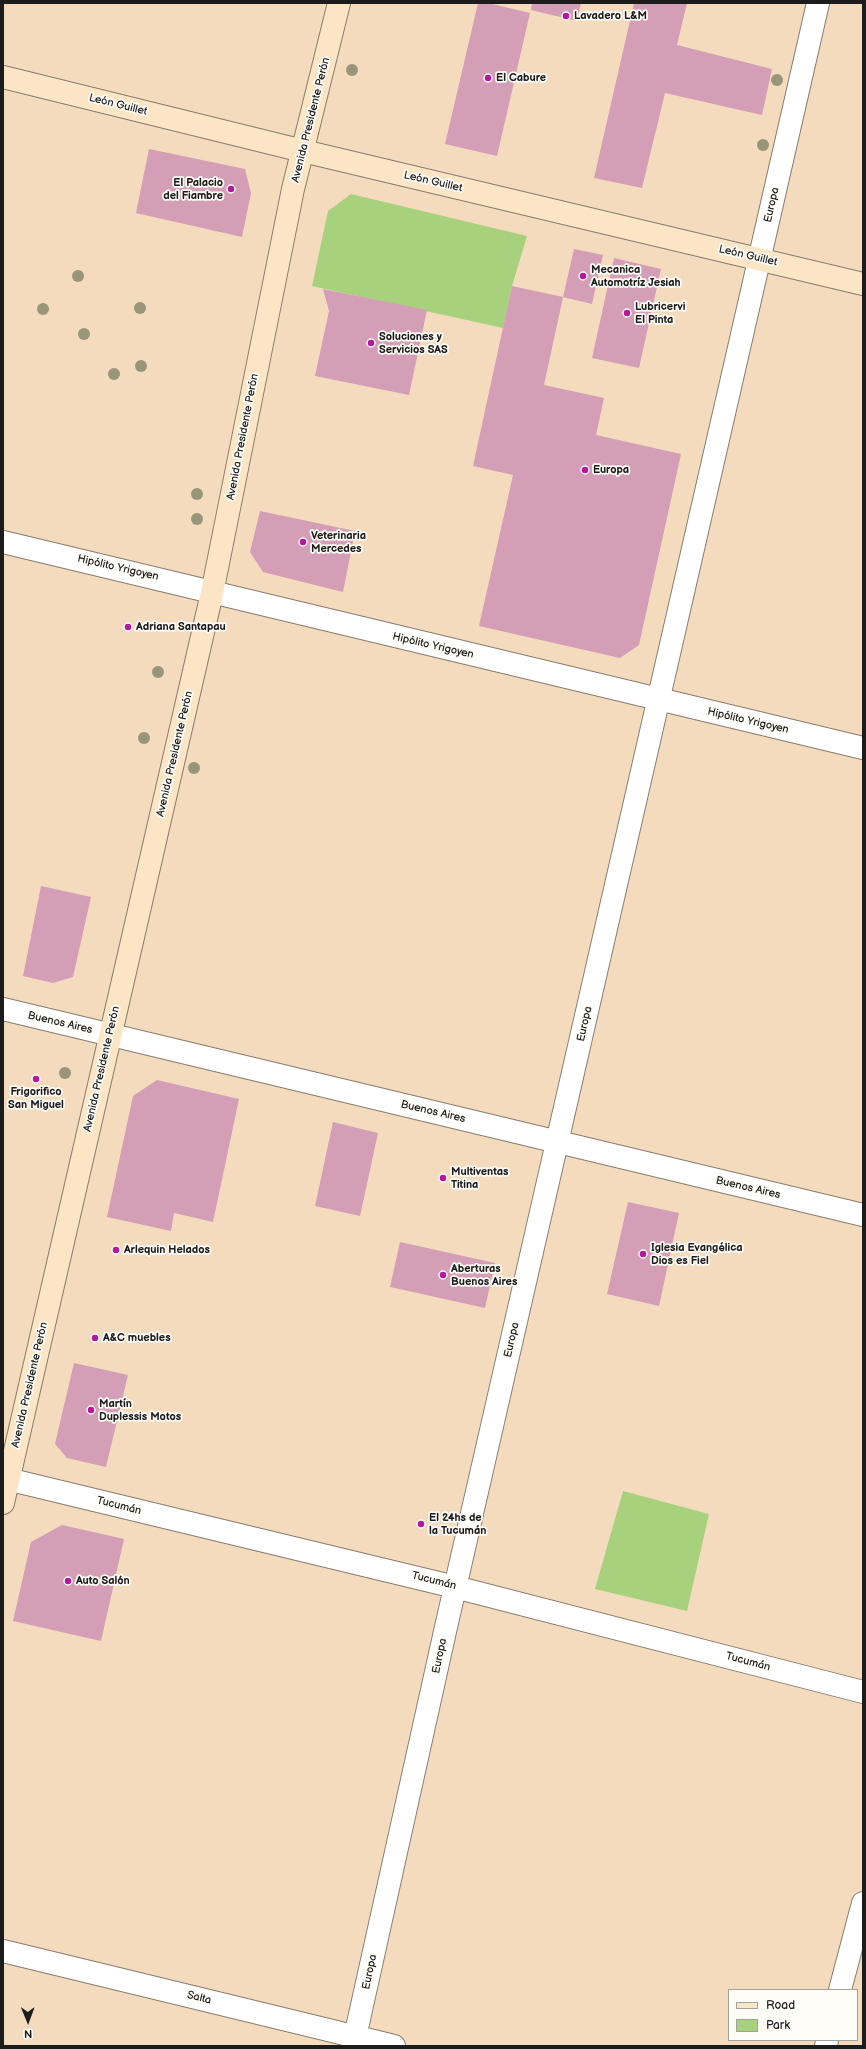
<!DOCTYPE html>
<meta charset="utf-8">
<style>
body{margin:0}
#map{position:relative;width:866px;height:2049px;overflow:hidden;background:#f4dbbe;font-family:"Balsamiq Sans",sans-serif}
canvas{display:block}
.frame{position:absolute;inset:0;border:4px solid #1c1c1c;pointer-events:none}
.legend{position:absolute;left:728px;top:1989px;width:130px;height:52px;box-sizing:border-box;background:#fdfcf7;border:1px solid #a3a29f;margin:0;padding:5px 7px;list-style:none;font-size:12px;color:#1c1c1c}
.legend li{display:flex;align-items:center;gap:8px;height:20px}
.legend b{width:20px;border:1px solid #a3a29f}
.north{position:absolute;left:8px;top:2001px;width:40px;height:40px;-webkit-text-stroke:3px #fdfcf7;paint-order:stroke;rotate:179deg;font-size:11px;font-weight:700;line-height:16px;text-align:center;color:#1c1c1c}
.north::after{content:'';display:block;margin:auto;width:14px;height:18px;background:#1c1c1c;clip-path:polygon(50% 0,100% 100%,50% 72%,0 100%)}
</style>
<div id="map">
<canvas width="866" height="2049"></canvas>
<div class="frame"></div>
<ul class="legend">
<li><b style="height:5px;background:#fce5c4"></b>Road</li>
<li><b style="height:11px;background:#a7d17d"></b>Park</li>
</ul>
<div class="north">N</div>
</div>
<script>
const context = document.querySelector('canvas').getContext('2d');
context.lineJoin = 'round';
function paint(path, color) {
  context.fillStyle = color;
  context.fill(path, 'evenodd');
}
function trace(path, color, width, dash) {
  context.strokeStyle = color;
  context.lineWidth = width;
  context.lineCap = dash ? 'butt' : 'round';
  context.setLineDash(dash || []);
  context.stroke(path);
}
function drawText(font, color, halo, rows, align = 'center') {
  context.font = font + ' "Balsamiq Sans",sans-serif';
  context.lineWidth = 3.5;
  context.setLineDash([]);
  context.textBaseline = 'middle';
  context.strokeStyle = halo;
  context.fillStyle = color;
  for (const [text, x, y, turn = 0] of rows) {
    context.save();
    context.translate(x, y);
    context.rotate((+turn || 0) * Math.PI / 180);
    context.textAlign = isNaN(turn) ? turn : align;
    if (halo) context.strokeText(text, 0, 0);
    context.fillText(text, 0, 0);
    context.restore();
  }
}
const green = new Path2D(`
 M351 194 527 236 512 286 503 328 312 286 328 211Z
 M623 1491 709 1514 687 1611 595 1589Z`);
const building = new Path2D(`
 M478 3H488L530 13 497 156 445 144Z
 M532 3H581L577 21 531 10Z
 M634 3H687L677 45 772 69 762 115 665 93 642 188 594 178Z
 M149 149 245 169 251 193 242 237 136 213Z
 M574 249 603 255 592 304 563 297Z
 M614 258 661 269 639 368 592 358Z
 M512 286 563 297 544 385 604 398 596 435 681 454 639 645 620 658 479 626 513 475 473 466Z
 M323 289 427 310 409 395 315 376 329 311Z
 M260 511 355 531 343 592 263 572 250 552Z
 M41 886 91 897 73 977 53 983 23 976Z
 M157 1080 239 1099 213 1222 174 1213 171 1231 107 1217 133 1096Z
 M333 1122 378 1133 360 1216 315 1206Z
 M628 1202 679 1213 659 1306 607 1294Z
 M400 1242 495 1263 485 1308 390 1287Z
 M74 1363 128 1375 106 1467 67 1458 55 1444Z
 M62 1525 124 1539 101 1641 13 1621 31 1542Z`);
const street = new Path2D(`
 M3 542 863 748
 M3 1009 863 1215
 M3 1478 455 1587 863 1692
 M3 1951 394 2046
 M840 1990 863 1903
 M353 2046 446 1627 818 3
 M826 2046 827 2040`);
const secondary = new Path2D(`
 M3 77 303 151 863 284
 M3 1503 212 593 293 189 339 3`);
const trees = [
 [352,70],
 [777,80],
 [763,145],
 [78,276],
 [140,308],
 [43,309],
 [84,334],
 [141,366],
 [114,374],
 [197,494],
 [197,519],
 [158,672],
 [144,738],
 [194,768],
 [65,1073]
];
const markers = [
 [566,16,4,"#b5179e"],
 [488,78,4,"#b5179e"],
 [231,189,4,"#b5179e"],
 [583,276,4,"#b5179e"],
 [627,313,4,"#b5179e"],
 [371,343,4,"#b5179e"],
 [585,470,4,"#b5179e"],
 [303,542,4,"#b5179e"],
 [128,627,4,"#b5179e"],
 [36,1079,4,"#b5179e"],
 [443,1178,4,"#b5179e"],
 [116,1250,4,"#b5179e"],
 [643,1254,4,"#b5179e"],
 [443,1275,4,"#b5179e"],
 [95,1338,4,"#b5179e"],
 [91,1410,4,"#b5179e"],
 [421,1524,4,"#b5179e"],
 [68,1581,4,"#b5179e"]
];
const poiNames = [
 ["Lavadero L&M",574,16],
 ["El Cabure",496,78],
 ["El Palacio",223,183,"right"],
 ["del Fiambre",223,196,"right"],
 ["Mecanica",591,270],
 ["Automotríz Jesiah",591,283],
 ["Lubricervi",635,307],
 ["El Pinta",635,320],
 ["Soluciones y",379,337],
 ["Servicios SAS",379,350],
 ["Europa",593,470],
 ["Veterinaria",311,536],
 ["Mercedes",311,549],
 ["Adriana Santapau",136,627],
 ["Frigorifico",36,1092,"center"],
 ["San Miguel",36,1105,"center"],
 ["Multiventas",451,1172],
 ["Titina",451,1185],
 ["Iglesia Evangélica",651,1248],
 ["Dios es Fiel",651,1261],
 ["Arlequin Helados",124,1250],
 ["Aberturas",451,1269],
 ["Buenos Aires",451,1282],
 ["A&C muebles",103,1338],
 ["Martín",99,1404],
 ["Duplessis Motos",99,1417],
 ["El 24hs de",429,1518],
 ["la Tucumán",429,1531],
 ["Auto Salón",76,1581]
];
const streetNames = [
 ["León Guillet",118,105,14],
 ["Avenida Presidente Perón",311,120,-76],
 ["León Guillet",433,182,13],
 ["Europa",772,205,-77],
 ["León Guillet",748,256,13],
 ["Avenida Presidente Perón",243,437,-79],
 ["Hipólito Yrigoyen",118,568,13],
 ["Hipólito Yrigoyen",433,646,13],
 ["Hipólito Yrigoyen",748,721,13],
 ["Avenida Presidente Perón",175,754,-77],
 ["Buenos Aires",60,1023,13],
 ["Europa",585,1024,-77],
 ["Avenida Presidente Perón",102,1069,-77],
 ["Buenos Aires",433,1112,13],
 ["Buenos Aires",748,1188,13],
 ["Europa",512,1340,-77],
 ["Avenida Presidente Perón",30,1385,-77],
 ["Tucumán",119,1506,14],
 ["Tucumán",434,1581,14],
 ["Europa",440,1656,-78],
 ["Tucumán",748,1662,15],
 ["Europa",370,1972,-78],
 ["Salta",199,1998,14]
];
paint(green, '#a7d17d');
paint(building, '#d39eb6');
trace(street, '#887c6d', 24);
trace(secondary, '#887c6d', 24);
trace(street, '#fff', 22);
trace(secondary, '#fce5c4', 22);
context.fillStyle = '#989578';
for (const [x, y] of trees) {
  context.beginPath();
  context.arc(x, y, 6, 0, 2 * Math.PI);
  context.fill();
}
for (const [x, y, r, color] of markers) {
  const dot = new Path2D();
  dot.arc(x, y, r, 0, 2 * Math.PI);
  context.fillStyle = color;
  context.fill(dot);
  trace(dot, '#fdfcf7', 1.5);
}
drawText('bold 11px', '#1c1c1c', '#fdfcf7', poiNames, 'left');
drawText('11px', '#1c1c1c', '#fdfcf7', streetNames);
</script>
